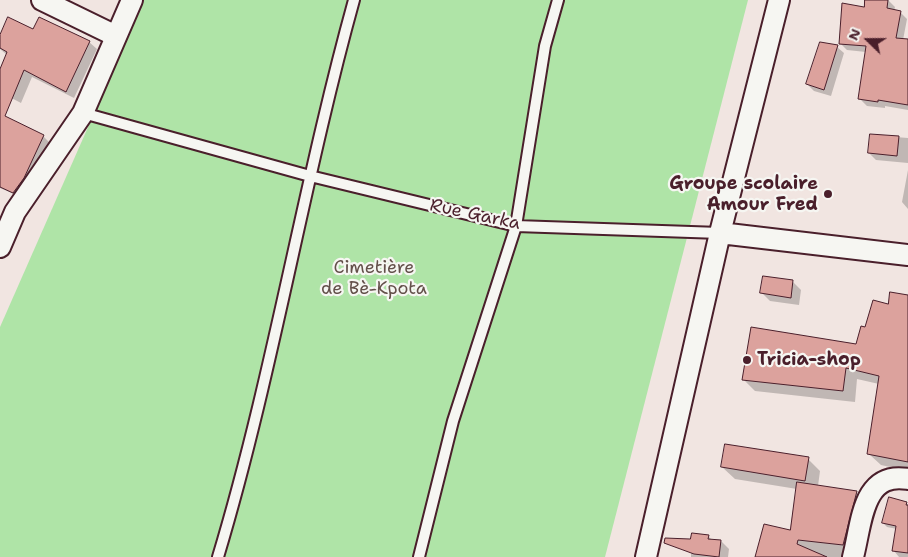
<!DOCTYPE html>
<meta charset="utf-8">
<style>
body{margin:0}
#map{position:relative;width:908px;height:557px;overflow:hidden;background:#f1e5e1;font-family:"Shantell Sans",sans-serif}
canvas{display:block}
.north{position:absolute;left:843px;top:15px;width:50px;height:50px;-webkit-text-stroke:4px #f6f6f2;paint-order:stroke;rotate:292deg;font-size:14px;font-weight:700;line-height:20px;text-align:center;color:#4a1f2b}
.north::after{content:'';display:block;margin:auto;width:18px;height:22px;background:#4a1f2b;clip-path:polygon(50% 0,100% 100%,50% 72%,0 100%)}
</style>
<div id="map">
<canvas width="908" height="557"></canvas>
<div class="north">N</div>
</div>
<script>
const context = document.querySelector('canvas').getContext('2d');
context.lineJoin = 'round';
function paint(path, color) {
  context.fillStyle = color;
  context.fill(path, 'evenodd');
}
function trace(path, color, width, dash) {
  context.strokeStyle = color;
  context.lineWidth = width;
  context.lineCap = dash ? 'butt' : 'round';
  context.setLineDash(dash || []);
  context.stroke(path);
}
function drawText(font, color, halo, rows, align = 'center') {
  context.font = font + ' "Shantell Sans",sans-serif';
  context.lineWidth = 4.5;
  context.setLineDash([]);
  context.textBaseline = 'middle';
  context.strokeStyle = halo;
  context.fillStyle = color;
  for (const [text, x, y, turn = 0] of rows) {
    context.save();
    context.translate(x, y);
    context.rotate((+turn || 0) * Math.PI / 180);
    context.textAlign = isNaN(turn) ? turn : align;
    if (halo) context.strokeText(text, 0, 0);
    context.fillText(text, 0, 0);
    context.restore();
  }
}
const green = new Path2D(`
 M144 0H748L605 557H0V327Z`);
const shadow = new Path2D(`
 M866 0H888L895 7 894 11 900 12 907 19 903 40H908V110L885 106V108L867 106 860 99 866 52 847 50 840 43 865 8Z
 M34 31 89 42 97 49 74 98 32 77 21 103 0 92V73L7 55 0 49V38Z
 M837 47 844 53 831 96 814 91 807 84Z
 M0 115 43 136 50 143 23 198 0 188Z
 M871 135 908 138V163L876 160 869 153Z
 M908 170V209L902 202Z
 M793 282 801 290 799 305 770 301 762 293Z
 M908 296V471L881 465 869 454 879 384 857 379 855 402 755 391 743 379 857 345 866 329 889 306Z
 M808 459 820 471 818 486 856 493 865 501 845 557H757L791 532 797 489 735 479 722 467Z
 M906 503 908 505V557H899L894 551 897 529 887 527 883 523Z
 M708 536 713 541H721L729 549 728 557H691V552Z`);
const building = new Path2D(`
 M865 0H888L887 8 901 11 896 38 908 39V105L878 100V102L858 99 866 46 839 44 842 3 864 7Z
 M8 17 33 29 39 17 90 41 66 92 24 70 5 116 44 135 24 178 13 193 0 187V69L7 52 0 48V35Z
 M820 42 838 45 824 90 806 84Z
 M870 134 899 136 897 156 868 153Z
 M763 276 793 280 791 298 760 293Z
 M890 292 908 295V462L867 454 879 376 846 368 843 391 742 380 751 327 856 344 861 326 865 327 873 300 888 304Z
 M725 444 809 457 805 481 721 467Z
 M797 482 857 491 843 545 798 540 797 544 827 557H755L764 524 790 530Z
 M889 497 907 502 906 505H908V553L892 551 896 526 882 523Z
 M692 533 709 535 708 539 721 540 719 557 694 554 664 543 665 538 690 539Z`);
const service = new Path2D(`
 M83 113 310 176 516 226 720 233
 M218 557C273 374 303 184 354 0
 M419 557 453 421 516 226 545 46 558 0`);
const minor = new Path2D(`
 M42 0 116 36
 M720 233 908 255
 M0 247 15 212 83 113 132 0
 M646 557 720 233 779 0
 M853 557C862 523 862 471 908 479`);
const markers = [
 [828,194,5,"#4a1f2b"],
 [747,360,5,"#4a1f2b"]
];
const poiNames = [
 ["Groupe scolaire",818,184],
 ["Amour Fred",818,205],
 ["Tricia-shop",757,360,"left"]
];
const streetNames = [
 ["Rue Garka",475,215,12]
];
const parkNames = [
 ["Cimetière",374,268],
 ["de Bè-Kpota",374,289]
];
paint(green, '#afe4a7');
paint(shadow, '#0003');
paint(building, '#dca29d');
trace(building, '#4a1f2b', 1);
trace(service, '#4a1f2b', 14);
trace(minor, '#4a1f2b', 24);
trace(service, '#f6f6f2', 10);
trace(minor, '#f6f6f2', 20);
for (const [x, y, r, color] of markers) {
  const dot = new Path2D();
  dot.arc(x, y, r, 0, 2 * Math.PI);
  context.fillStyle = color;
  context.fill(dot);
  trace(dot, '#f6f6f2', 2);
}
drawText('bold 18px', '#4a1f2b', '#f6f6f2', poiNames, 'right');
drawText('18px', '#4a1f2b', '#f6f6f2', streetNames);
drawText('18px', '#63504a', '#f6f6f2', parkNames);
</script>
